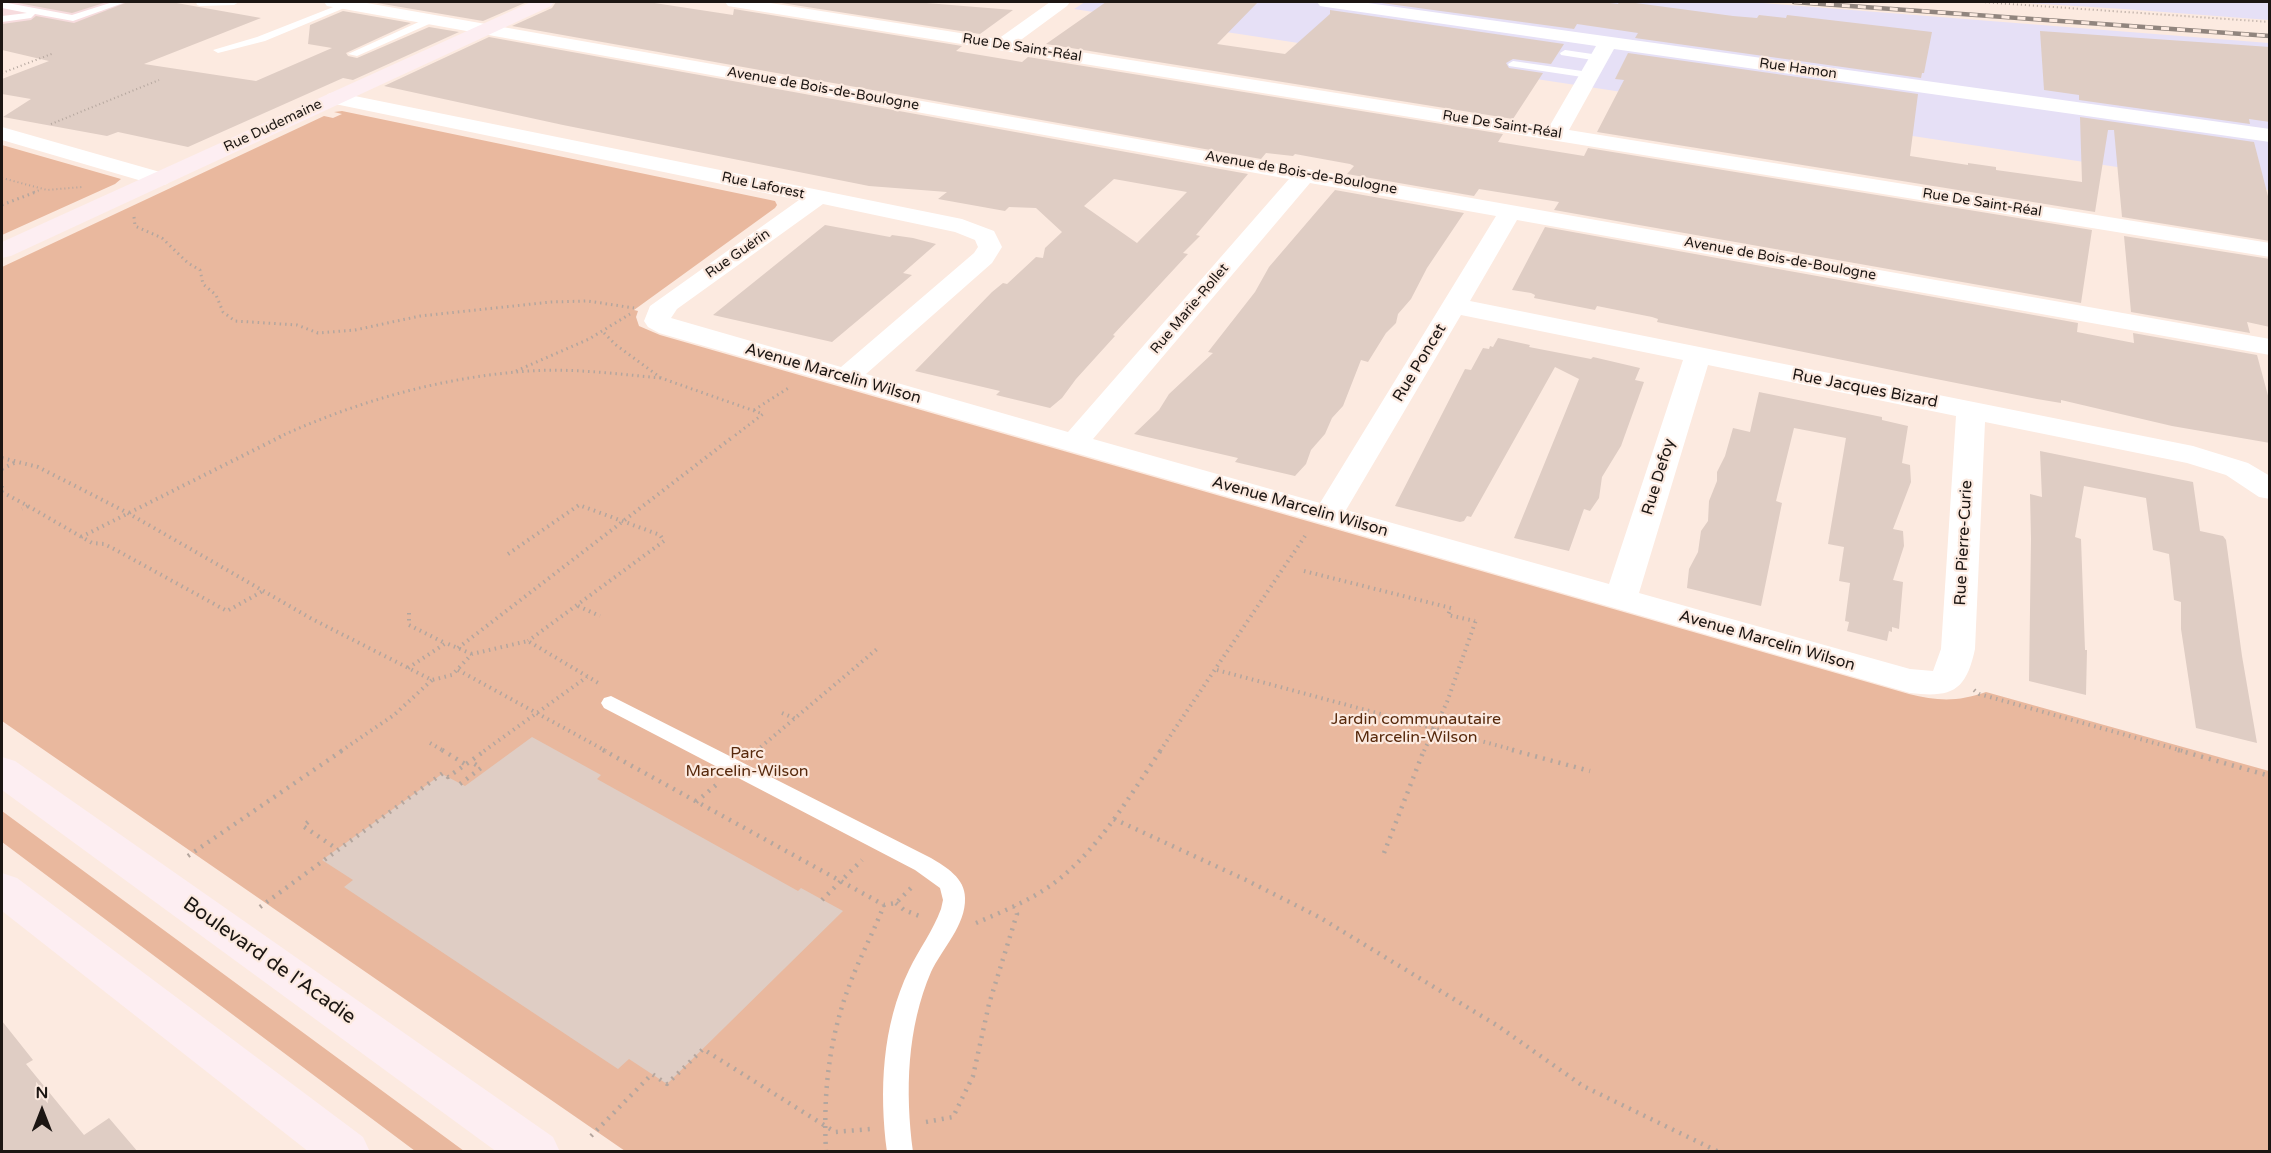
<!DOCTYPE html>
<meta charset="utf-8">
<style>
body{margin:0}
#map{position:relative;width:2271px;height:1153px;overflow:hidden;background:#fceae0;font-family:"Varela Round",sans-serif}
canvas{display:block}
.frame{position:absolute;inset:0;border:3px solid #1c1613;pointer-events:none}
.north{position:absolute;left:12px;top:1081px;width:60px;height:60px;-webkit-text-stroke:4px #fceae0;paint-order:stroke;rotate:0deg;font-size:16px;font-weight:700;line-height:24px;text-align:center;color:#1c1613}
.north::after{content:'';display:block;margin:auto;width:21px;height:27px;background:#1c1613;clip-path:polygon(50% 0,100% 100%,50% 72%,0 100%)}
</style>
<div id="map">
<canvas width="2271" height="1153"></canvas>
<div class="frame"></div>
<div class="north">N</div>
</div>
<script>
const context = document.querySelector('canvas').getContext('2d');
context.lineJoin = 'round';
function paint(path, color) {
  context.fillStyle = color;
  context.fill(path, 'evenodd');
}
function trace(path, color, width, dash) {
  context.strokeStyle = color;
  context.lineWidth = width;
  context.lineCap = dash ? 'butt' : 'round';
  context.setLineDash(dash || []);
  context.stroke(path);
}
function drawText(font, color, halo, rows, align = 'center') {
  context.font = font + ' "Varela Round",sans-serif';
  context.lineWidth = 4.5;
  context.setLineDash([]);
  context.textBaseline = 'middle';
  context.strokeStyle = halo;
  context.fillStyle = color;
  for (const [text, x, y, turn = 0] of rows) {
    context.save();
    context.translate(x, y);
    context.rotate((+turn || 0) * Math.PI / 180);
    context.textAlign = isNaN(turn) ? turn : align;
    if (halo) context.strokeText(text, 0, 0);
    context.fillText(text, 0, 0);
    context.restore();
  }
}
const industrial = new Path2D(`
 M1085 2H1750L2269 43V190L1074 9Z
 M2011 2H2269V20L2124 9Z`);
const medical = new Path2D(`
 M2 2H137L39 37 2 30Z`);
const green = new Path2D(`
 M342 111 775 201 777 205 775 208 634 310 638 311 636 317 639 326 660 335 1909 694C1937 701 1958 702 1986 692L2269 771V1151H625L2 721V267L324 116 333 118 342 114 334 112Z
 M2 145 121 179 115 184 2 235Z
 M2 811 464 1151H415L2 842Z`);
const building = new Path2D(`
 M12 2H107L72 13Z
 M128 2H171L261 18 144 64 256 81 332 48 308 44 310 25 343 11 411 23 346 53 348 56 357 58 429 27 459 32 353 80 343 78 188 147 118 132 107 136 3 117 31 99 2 94V79L49 61 2 50V24L31 20 36 16 74 23Z
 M371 2H527L483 21Z
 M556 2H648L733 15 734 9 962 46 956 51 1022 62 1028 57 1503 134 1498 142 1584 156 1588 148 2092 230 2081 303 1554 210 1559 202 1479 189 1474 196 1347 174 1354 166 1350 164 1295 154 1293 156 1266 153 1261 159 512 26 552 8Z
 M775 2H914L1013 10 980 34Z
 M1106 2H1258L1217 44 1285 54 1330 14V10L1564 44 1551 64 1513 59 1506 63 1509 68 1543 73 1513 119 1046 44Z
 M1374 2H1602L1618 4 1619 2H1628L1733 16 1757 18 1759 15 1786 18 1787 15 1932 32 1924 73H1922L1921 78 1635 38 1638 33 1577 24 1574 29Z
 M2040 31 2270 47V122L2249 119 2250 124 2079 100V95L2044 90Z
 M489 37 1248 174 1196 235 1200 236 1183 253 1188 254 1113 335 1115 336 1076 379 1062 398 1050 408 996 395 1000 391 915 371 992 292 1003 283 1007 284 1036 257 1043 258 1045 248 1062 232 1036 208 1009 207 1005 211 938 199 947 192 869 186 563 125 384 86ZM1114 179 1187 192 1137 243 1084 206Z
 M1628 53 1918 94 1910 156 1968 165V163L1996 167V170L2082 182 2080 117 2254 142 2270 204V241L2122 217 2114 130H2108L2095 212 1597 132 1624 80 1615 79Z
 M1335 190 1464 213 1427 268 1411 299 1398 314 1396 323 1386 333 1368 362 1361 360 1343 406 1332 418 1325 434 1311 450 1306 464 1295 476 1235 462 1238 458 1134 434 1159 410 1169 394 1213 353 1208 352 1255 292 1269 267Z
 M825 225 890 237 892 235 913 238 936 244 903 273 912 275 832 342 713 315Z
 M1545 227 2078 323 2077 332 2134 343 2133 333 2257 355 2270 403V443L2172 426 2061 400V403L2037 399 1921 376 1657 322 1658 319 1652 317 1597 306 1595 310 1534 298 1535 295 1531 293 1512 290Z
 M2124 236 2270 259V327L2247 322 2250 333 2131 312Z
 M1498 338 1530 345 1529 347 1591 359 1593 357 1640 368 1635 380 1644 382 1621 446 1602 477 1599 498 1590 511 1584 509 1569 551 1514 538 1579 379 1555 367 1471 517 1467 516 1464 521 1460 522 1395 506 1465 369 1471 370 1483 348 1489 349 1490 346 1493 347Z
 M1759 392 1882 417V420L1908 426 1902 463 1910 465 1911 482 1893 529 1903 531 1904 546 1893 580 1903 582 1899 629 1892 627V632L1889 631 1887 641 1847 631 1849 622 1845 621 1850 583 1839 581 1844 547 1828 544 1846 438 1794 428 1776 501 1782 503 1761 606 1687 588 1689 569 1698 552 1701 531 1708 521 1709 501 1717 481V472L1725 456 1733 428 1750 432Z
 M2040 451 2193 482 2200 531 2223 536 2226 540 2242 656 2257 743 2196 728 2181 629V602L2174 600 2169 554 2153 550 2146 498 2084 486 2075 537 2081 539 2085 650H2087L2086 695 2029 681 2031 539 2030 494 2042 497Z
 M532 737 601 775 597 779 798 891 801 888 843 911 667 1084 629 1059 618 1069 344 887 353 880 322 860 442 774 465 786Z
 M2 1021 33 1060 26 1064 84 1135 109 1118 138 1152H2Z`);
const pathFar3 = new Path2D(`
 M1981 2 2270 22
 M2 73 54 53
 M51 124 159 80
 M2 178 47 190 82 187
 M34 192 40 190`);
const pathFar2 = new Path2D(`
 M2 205 38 191
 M134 217 135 226 162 238 188 263 200 270 203 284 216 295 223 312 235 321 297 325 318 333 355 330 420 316 551 302 588 301 634 308
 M604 333 616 345 661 378 763 414 733 437
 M516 371 589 339 630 314
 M754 410 790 387
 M279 437C358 401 442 377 529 371 573 368 617 374 661 378`);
const pathFar1 = new Path2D(`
 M2 458 38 467 128 513 312 619 432 680 452 675 472 654 528 641 600 684
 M2 469 18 461
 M2 486V492L28 506 22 509
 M28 506 92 543 104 544 116 550 227 611 263 591
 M81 537 282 436
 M508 554 579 505 660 535 664 541 528 641
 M1304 571 1451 608 1448 615 1475 621
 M578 606 600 616
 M409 613V625L445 643
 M458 648 734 436
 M408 668 446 643 472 654
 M458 670 606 751
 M1217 670 1518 751
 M1974 690 1979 694 2183 751
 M782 713 796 719
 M430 743 444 751
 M341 751 394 715 432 680
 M484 751 587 677
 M756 751 877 649
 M1160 751 1305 536
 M1424 751 1447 702 1476 620`);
const path = new Path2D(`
 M442 750 465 764
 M603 750 884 905 896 903 912 887
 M1512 750 1590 771
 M2178 750 2270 776
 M754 753 758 750
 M460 784 481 768 470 761
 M696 802 716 785
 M1114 819 1246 880 1319 917 1498 1026 1583 1086 1719 1152
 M308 822 303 826 337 849
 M1384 853 1424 750
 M188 856 343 750
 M822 900 862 860
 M896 903 904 910 922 917
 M260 907 443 773 448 777 486 750
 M976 923C1004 911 1034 899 1058 880 1101 846 1130 795 1161 750
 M926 1122 953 1117 973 1076 989 1004 1017 914 1014 907
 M591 1136 652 1074 667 1084 703 1049 835 1132 871 1129
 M826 1152C823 1092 829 1037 851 981 861 955 874 931 884 905`);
const lane = new Path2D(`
 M2 2 72 15 113 2H126L73 21 35 14 31 18 2 22V16L27 13 2 8Z
 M196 2H239L234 5 200 6 197 5Z
 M346 2 354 4 265 41 218 53 213 50 257 37Z
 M432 16 437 19 436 21 357 56 348 54Z
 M1565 50 1599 55 1604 58 1599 61 1561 55 1560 53Z
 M1513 61 1589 72 1594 75 1589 78 1509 66 1508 64Z
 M611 696 931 858C946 867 965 878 965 898 966 925 942 949 931 972 907 1028 905 1091 913 1152H887C879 1091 882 1026 909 970 919 949 933 931 941 909L943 900 940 888 915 870 604 708 601 703 604 698Z`);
const street = new Path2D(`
 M324 2H361L2270 339V355L1517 220 1470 301 2193 446 2248 463 2270 476V499L2259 497 2226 475 2187 463 1985 422 1975 649C1966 691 1952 698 1910 693L659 333 648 327 644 321 650 306 799 200 335 104 328 102 325 98 328 94 335 92 962 219 994 231 1002 247 992 263 866 374 1068 432 1289 179 333 7 327 6ZM1310 183 1496 216 1320 503 1093 439ZM823 204 955 232 975 240 978 247 974 253 841 367 671 318 677 309ZM1461 315 1683 360 1609 584 1346 510ZM1708 365 1956 416 1941 649 1933 671 1910 669 1639 593Z
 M725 2H764L998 39 1050 2H1070L1067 6 1018 42 1549 127 1596 46 1326 7 1320 6 1317 2H1361L2270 129V142L1614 49 1569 130 2270 243V257L734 7 728 6Z
 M2 127 167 174 170 179 167 184 159 186 2 140Z`);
const secondary = new Path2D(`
 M531 2H554L551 6 11 256 2 258V242Z
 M2 757 15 761 553 1137 560 1152H497L2 790Z
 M2 873 17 878 363 1137 370 1152H309L2 911Z`);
const rail = new Path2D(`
 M1794 2 2270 36`);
const farStreetnames = [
 ["Rue De Saint-Réal",1022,48,9],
 ["Rue Hamon",1798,69,8],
 ["Avenue de Bois-de-Boulogne",823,89,10],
 ["Rue De Saint-Réal",1502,125,9],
 ["Rue Dudemaine",273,126,-25],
 ["Avenue de Bois-de-Boulogne",1301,173,10],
 ["Rue Laforest",763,186,12],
 ["Rue De Saint-Réal",1982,203,9],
 ["Rue Guérin",738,254,-35],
 ["Avenue de Bois-de-Boulogne",1780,259,10],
 ["Rue Marie-Rollet",1190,309,-50]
];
const streetNames = [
 ["Rue Poncet",1420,363,-59],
 ["Avenue Marcelin Wilson",833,374,16],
 ["Rue Jacques Bizard",1865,389,11],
 ["Rue Defoy",1659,477,-73],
 ["Avenue Marcelin Wilson",1300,507,16],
 ["Rue Pierre-Curie",1964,543,-87],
 ["Avenue Marcelin Wilson",1767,641,16]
];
const parkNames = [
 ["Jardin communautaire",1416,720],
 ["Marcelin-Wilson",1416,738],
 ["Parc",747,754],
 ["Marcelin-Wilson",747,772]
];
const nearStreetnames = [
 ["Boulevard de l'Acadie",269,961,35]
];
paint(industrial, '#e6e0f6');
paint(medical, '#f7dcde');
paint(green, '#e9b89e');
paint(building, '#dfcdc4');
trace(pathFar3, '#b4a69e', 2, [1, 3]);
trace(pathFar2, '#b4a69e', 3, [1.5, 4]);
trace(pathFar1, '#b4a69e', 4, [1.5, 4.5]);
trace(path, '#b4a69e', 4.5, [2, 6]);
paint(lane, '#fff');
paint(street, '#fff');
paint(secondary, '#fdeef2');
trace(rail, '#91857e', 4.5);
trace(rail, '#fceae0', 3, [8]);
drawText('14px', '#1c1613', '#fceae0', farStreetnames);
drawText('16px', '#1c1613', '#fceae0', streetNames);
drawText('16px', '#57290c', '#fceae0', parkNames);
drawText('20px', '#1c1613', '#fceae0', nearStreetnames);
</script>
